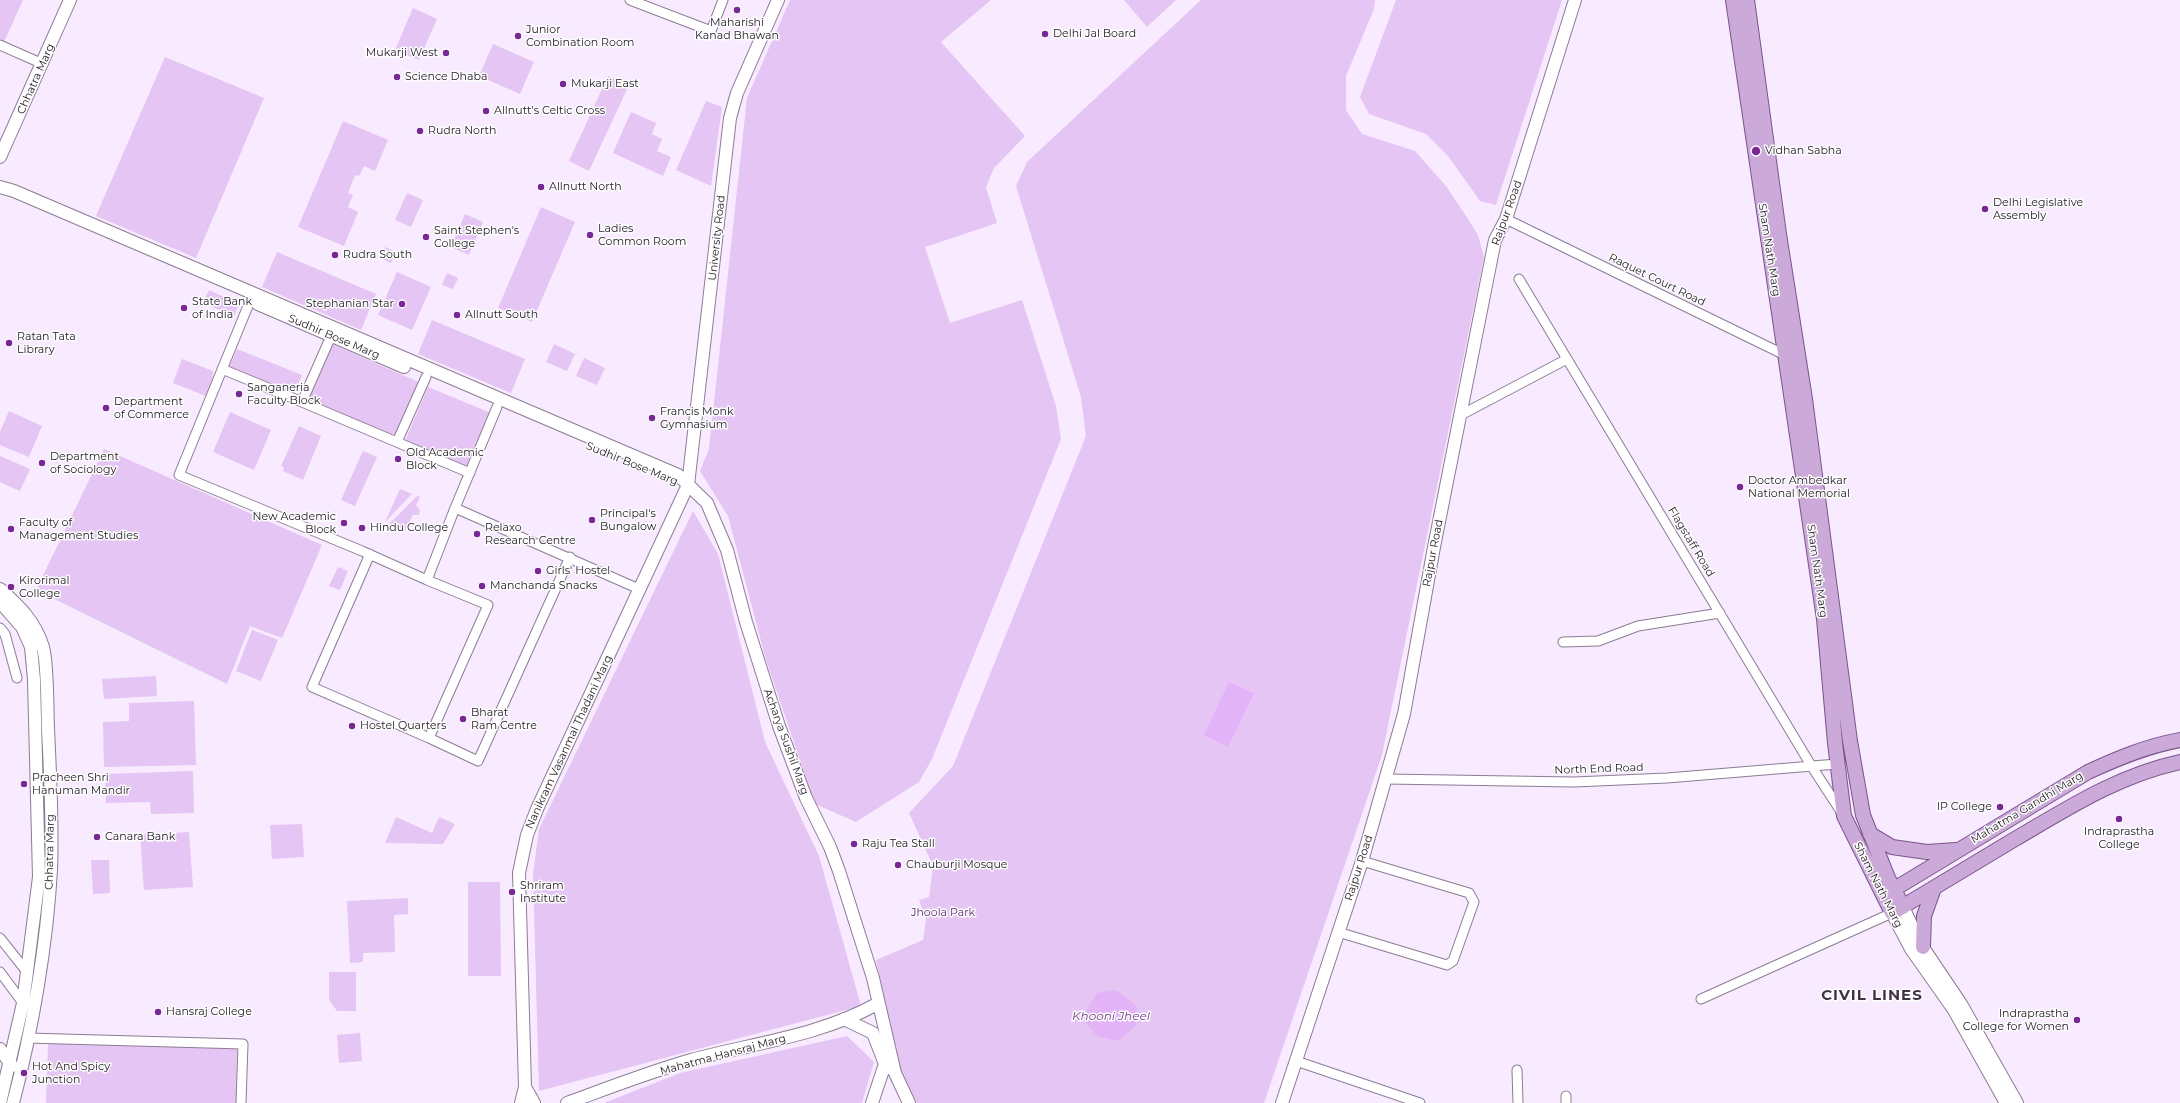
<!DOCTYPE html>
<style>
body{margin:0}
canvas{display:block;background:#f8eaff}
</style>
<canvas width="2180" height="1103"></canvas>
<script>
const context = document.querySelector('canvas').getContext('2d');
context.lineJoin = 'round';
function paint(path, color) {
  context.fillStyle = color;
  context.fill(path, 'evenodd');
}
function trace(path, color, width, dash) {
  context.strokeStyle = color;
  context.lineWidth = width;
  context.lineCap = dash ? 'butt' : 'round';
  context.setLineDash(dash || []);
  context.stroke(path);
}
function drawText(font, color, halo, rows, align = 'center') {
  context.font = font + ' Montserrat,sans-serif';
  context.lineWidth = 3;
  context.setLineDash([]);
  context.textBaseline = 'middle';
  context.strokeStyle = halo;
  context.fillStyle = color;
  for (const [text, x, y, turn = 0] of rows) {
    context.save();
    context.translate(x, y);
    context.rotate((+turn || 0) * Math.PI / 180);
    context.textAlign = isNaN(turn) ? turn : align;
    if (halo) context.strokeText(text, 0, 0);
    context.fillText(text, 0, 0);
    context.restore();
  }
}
const green = new Path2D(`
 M0 0H23L4 42 0 40Z
 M790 0H991L941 42 1025 136 994 168 986 187 997 223 925 247 950 323 1022 300 1056 406 1061 439 932 759 919 782 856 822 815 804 766 660 728 516 700 471 709 449 747 98Z
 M1124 0H1176L1147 27Z
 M1201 0H1375L1374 9 1346 76V110L1362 134 1415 151 1446 186 1466 216 1478 235 1484 257 1382 755 1264 1103H917L901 1071 876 960 923 940 926 919 919 900 929 897 933 866 909 813 953 766 1086 436 1081 397 1016 186 1027 162Z
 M1396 0H1562L1496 205 1480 201 1448 156 1426 134 1369 114 1360 97Z
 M413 8 437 19 419 60 395 50Z
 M493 44 534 62 520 94 479 76Z
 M165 57 264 98 196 258 96 216Z
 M608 76 629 85 589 171 569 161Z
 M706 101 722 107 711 186 676 170Z
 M631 112 656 123 652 134 662 139 657 151 671 157 663 176 613 153Z
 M343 121 388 140 375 171 364 166 359 176 355 175 348 193 353 195 348 207 358 212 344 246 298 227Z
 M407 193 423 200 411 227 395 220Z
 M541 207 575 222 532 322 498 308Z
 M465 214 483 222 469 255 451 247Z
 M385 247 396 252 391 263 380 258Z
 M277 252 376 294 361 330 262 287Z
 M397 272 431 287 412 330 378 315Z
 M447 273 458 278 453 289 442 285Z
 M209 290 239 304 234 316 203 303Z
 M432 320 525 359 511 393 418 354Z
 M332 344 421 383 398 434H390L308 399Z
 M554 344 575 354 567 371 546 362Z
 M237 349 302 375 294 394 229 367Z
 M584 358 605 368 597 385 576 376Z
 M182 359 213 371 212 380 206 396 173 383Z
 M428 387 491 413 468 467 405 441Z
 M9 411 42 426 29 457 0 445V432Z
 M230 412 271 430 254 470 213 452Z
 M299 426 321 436 303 480 283 471 284 467 281 466Z
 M104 449 322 545 282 638 250 626 227 684 36 590Z
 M363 451 377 457 355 506 341 500Z
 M0 456 30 469 20 491 0 482Z
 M400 489 412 494 385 522Z
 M417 496 420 497 416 505 420 510 419 515H413L405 531 389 524Z
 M693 511 718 554 765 742 819 856 861 1006 539 1091 533 874 539 829Z
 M338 567 348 571 340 590 329 586Z
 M252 630 278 640 261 681 236 671Z
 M156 676 157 696 104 699 102 679Z
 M194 701 196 765 104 767 103 722 129 721V703Z
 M193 771 194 813 151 814 150 802 106 803 105 774Z
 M396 817 432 833 439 817 455 824 443 844 385 843Z
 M302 824 304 857 272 859 270 825Z
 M189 832 193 887 144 890 140 835Z
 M91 860H109L110 893 93 894Z
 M468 882H500L501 976H468Z
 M408 898V914L394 915 395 952 363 953V962L350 963 347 901Z
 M329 972H356V1011H337L329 1000Z
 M360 1033 362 1061 339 1063 337 1035Z
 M847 1036 874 1062 862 1103H604L680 1073Z
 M48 1043 237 1048 236 1103H46Z`);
const water = new Path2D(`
 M1229 682 1254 693 1228 747 1204 735Z
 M1116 990 1137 1006 1136 1026 1117 1041 1097 1036 1082 1018 1097 993Z`);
const street = new Path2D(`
 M630 0 711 31 723 0
 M0 45 43 64
 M1506 219 1789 357
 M1519 279 1812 767 1842 813
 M250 301 179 475 362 551 427 580
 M331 336 302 402 470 473
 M222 369 302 402
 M497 407 455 508 639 589
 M1459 416 1567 359
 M397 442 426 377
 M370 554 312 687 429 738 488 605 427 580 455 508
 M0 628 5 634 17 678
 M1563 642 1598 641 1638 626 1720 613
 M429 738 478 761 570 557
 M1386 779 1574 782 1667 778 1837 764
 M1338 932 1447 965 1453 961 1474 902 1469 893 1362 861
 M0 938 27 972
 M0 972 23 1003
 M1701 999 1892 913
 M27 1038 243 1044 241 1103
 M1296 1061 1420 1103
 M1517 1070 1518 1103
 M1566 1096V1103`);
const secondary = new Path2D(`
 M0 157 70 0
 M0 187 14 191 678 475 707 503 727 550 746 622 779 726 806 798 830 847 839 871 873 978 895 1073 909 1103
 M258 304 404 367
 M0 589C19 606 35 621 43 647 48 666 47 706 48 728 50 775 53 823 51 870 47 944 32 1032 13 1103
 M0 602 22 627 31 647 34 680 39 877 23 1003 0 1103
 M1903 907 1920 943 1961 1004 2017 1103
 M1892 913 1911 949 1954 1010 2006 1103
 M844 1019 873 1033 885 1064 891 1069
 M0 1049 12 1066
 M525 1087 534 1103
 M521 1103 525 1087 519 873 527 835 537 809 688 485 730 118 737 93 778 0
 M567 1103C608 1088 649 1072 691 1060 754 1043 819 1036 877 1004
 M872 1103 885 1064
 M1282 1103 1362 861 1404 714 1434 547 1495 240 1506 219 1575 0`);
const primary = new Path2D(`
 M1733 0 1824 619 1835 743 1844 816 1892 913C1933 888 1974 864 2015 839 2068 808 2119 775 2180 762
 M1747 0 1779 234 1805 399 1850 741 1863 815 1888 878 1903 907
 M1870 834 1892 847 1927 852 1956 850
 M1886 894 2088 772C2118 758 2147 746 2180 740
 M1923 947 1924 916 1934 888`);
const markers = [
 [737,10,4,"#792797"],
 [1045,34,4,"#792797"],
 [518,36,4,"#792797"],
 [446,53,4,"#792797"],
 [397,77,4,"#792797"],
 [563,84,4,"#792797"],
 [486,111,4,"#792797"],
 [420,131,4,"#792797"],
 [1756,151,5,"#792797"],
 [541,187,4,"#792797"],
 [1985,209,4,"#792797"],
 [590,235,4,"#792797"],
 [426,237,4,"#792797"],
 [335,255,4,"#792797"],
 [402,304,4,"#792797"],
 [184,308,4,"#792797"],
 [457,315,4,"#792797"],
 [9,343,4,"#792797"],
 [239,394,4,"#792797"],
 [106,408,4,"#792797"],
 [652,418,4,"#792797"],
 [398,459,4,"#792797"],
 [42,463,4,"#792797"],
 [1740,487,4,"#792797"],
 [592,520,4,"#792797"],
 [344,523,4,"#792797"],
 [362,528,4,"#792797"],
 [11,529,4,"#792797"],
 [477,534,4,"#792797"],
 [538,571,4,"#792797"],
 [482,586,4,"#792797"],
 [11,587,4,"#792797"],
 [463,719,4,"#792797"],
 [352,726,4,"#792797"],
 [24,784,4,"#792797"],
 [2000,807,4,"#792797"],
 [2119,819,4,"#792797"],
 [97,837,4,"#792797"],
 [854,844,4,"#792797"],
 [898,865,4,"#792797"],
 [512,892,4,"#792797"],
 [158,1012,4,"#792797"],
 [2077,1020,4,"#792797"],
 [24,1073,4,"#792797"]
];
const poiNames = [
 ["Maharishi",737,23,"center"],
 ["Kanad Bhawan",737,36,"center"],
 ["Junior",526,30],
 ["Combination Room",526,43],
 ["Delhi Jal Board",1053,34],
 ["Mukarji West",438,53,"right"],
 ["Science Dhaba",405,77],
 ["Mukarji East",571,84],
 ["Allnutt's Celtic Cross",494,111],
 ["Rudra North",428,131],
 ["Vidhan Sabha",1765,151],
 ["Allnutt North",549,187],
 ["Delhi Legislative",1993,203],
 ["Assembly",1993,216],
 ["Ladies",598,229],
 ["Common Room",598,242],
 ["Saint Stephen's",434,231],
 ["College",434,244],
 ["Rudra South",343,255],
 ["State Bank",192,302],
 ["of India",192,315],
 ["Stephanian Star",394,304,"right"],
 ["Allnutt South",465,315],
 ["Ratan Tata",17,337],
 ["Library",17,350],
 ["Sanganeria",247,388],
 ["Faculty Block",247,401],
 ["Department",114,402],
 ["of Commerce",114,415],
 ["Francis Monk",660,412],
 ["Gymnasium",660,425],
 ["Old Academic",406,453],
 ["Block",406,466],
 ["Department",50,457],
 ["of Sociology",50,470],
 ["Doctor Ambedkar",1748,481],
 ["National Memorial",1748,494],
 ["Principal's",600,514],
 ["Bungalow",600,527],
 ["New Academic",336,517,"right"],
 ["Block",336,530,"right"],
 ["Faculty of",19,523],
 ["Management Studies",19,536],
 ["Hindu College",370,528],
 ["Relaxo",485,528],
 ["Research Centre",485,541],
 ["Girls' Hostel",546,571],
 ["Kirorimal",19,581],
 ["College",19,594],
 ["Manchanda Snacks",490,586],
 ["Bharat",471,713],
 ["Ram Centre",471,726],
 ["Hostel Quarters",360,726],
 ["Pracheen Shri",32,778],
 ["Hanuman Mandir",32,791],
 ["IP College",1992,807,"right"],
 ["Indraprastha",2119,832,"center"],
 ["College",2119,845,"center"],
 ["Canara Bank",105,837],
 ["Raju Tea Stall",862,844],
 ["Chauburji Mosque",906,865],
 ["Shriram",520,886],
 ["Institute",520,899],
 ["Hansraj College",166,1012],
 ["Indraprastha",2069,1014,"right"],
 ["College for Women",2069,1027,"right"],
 ["Hot And Spicy",32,1067],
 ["Junction",32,1080]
];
const streetNames = [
 ["Chhatra Marg",36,79,-66],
 ["Rajpur Road",1507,213,-70],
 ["University Road",717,238,-84],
 ["Sham Nath Marg",1769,250,81],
 ["Raquet Court Road",1657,280,26],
 ["Sudhir Bose Marg",334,337,23],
 ["Sudhir Bose Marg",632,464,22],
 ["Flagstaff Road",1691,542,59],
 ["Rajpur Road",1433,553,-79],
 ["Sham Nath Marg",1817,571,82],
 ["Nanikram Vasanmal Thadani Marg",569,742,-65],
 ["Acharya Sushil Marg",786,742,70],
 ["North End Road",1599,769,-2],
 ["Mahatma Gandhi Marg",2027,808,-31],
 ["Chhatra Marg",50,852,-89],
 ["Rajpur Road",1359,868,-72],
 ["Sham Nath Marg",1878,885,63],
 ["Mahatma Hansraj Marg",723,1055,-15]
];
const parkNames = [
 ["Jhoola Park",943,913]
];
const waterNames = [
 ["Khooni Jheel",1111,1016]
];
const districtNames = [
 ["CIVIL LINES",1872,996]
];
paint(green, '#e5c5f3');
paint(water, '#e2b4f7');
trace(street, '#8c7c93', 11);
trace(secondary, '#8c7c93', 14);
trace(primary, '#7a558a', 16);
trace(street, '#fff', 9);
trace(secondary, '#fff', 12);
trace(primary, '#cbaad9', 14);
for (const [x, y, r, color] of markers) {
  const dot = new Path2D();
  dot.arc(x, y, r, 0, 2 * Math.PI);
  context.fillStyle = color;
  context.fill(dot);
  trace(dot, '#fdfdfd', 1.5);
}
drawText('11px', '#262029', '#fdfdfd', poiNames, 'left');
drawText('11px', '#262029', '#fdfdfd', streetNames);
drawText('11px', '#5e2774', '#fdfdfd', parkNames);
drawText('italic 12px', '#723b89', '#fdfdfd', waterNames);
context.letterSpacing = '1px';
drawText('bold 15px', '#403246', '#fdfdfd', districtNames);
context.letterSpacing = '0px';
</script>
